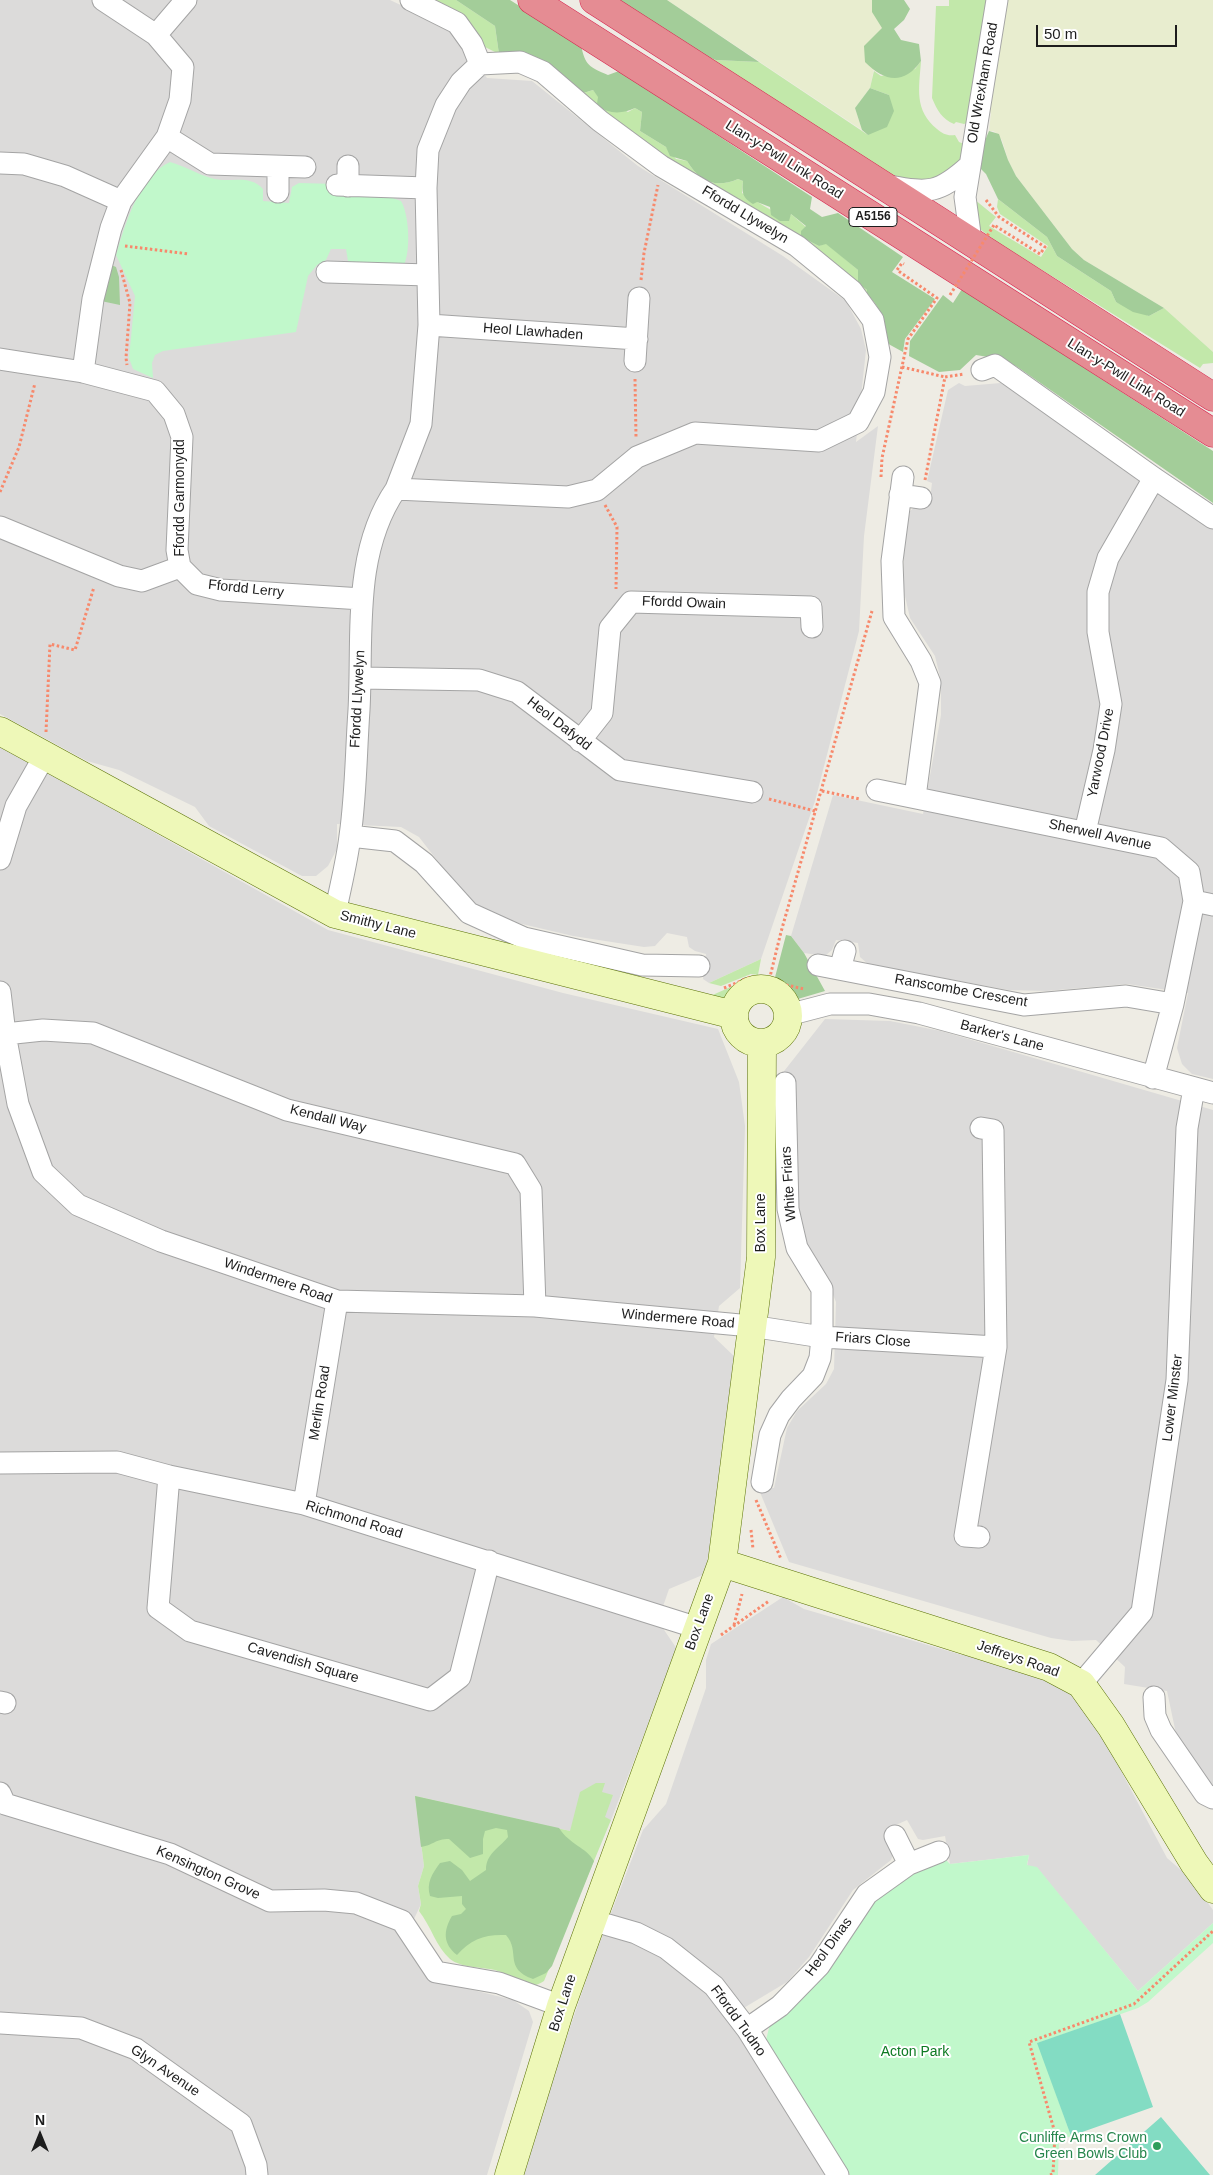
<!DOCTYPE html>
<style>
body{margin:0}
#map{position:relative;width:1213px;height:2175px;overflow:hidden;background:#eeece4;font-family:Helvetica,sans-serif}
canvas{display:block}
.north{position:absolute;left:15px;top:2110px;width:50px;height:50px;-webkit-text-stroke:4px #fff;paint-order:stroke;rotate:0deg;font-size:14px;font-weight:700;line-height:20px;text-align:center;color:#1d1d1d}
.north::after{content:'';display:block;margin:auto;width:18px;height:22px;background:#1d1d1d;clip-path:polygon(50% 0,100% 100%,50% 72%,0 100%)}
.scale{position:absolute;left:1036px;top:25px;width:141px;height:22px;box-sizing:border-box;border:2px solid #1d1d1d;border-top:0;padding-left:6px;font-size:15px;line-height:18px;white-space:nowrap;color:#1d1d1d;-webkit-text-stroke:4px #fff;paint-order:stroke}
</style>
<div id="map">
<canvas width="1213" height="2175"></canvas>
<div class="north">N</div>
<div class="scale">50 m</div>
</div>
<script>
const context = document.querySelector('canvas').getContext('2d');
context.lineJoin = 'round';
function paint(path, color) {
  context.fillStyle = color;
  context.fill(path, 'evenodd');
}
function trace(path, color, width, dash) {
  context.strokeStyle = color;
  context.lineWidth = width;
  context.lineCap = dash ? 'butt' : 'round';
  context.setLineDash(dash || []);
  context.stroke(path);
}
function drawText(font, color, halo, rows, align = 'center') {
  context.font = font + ' Helvetica,sans-serif';
  context.lineWidth = 4;
  context.setLineDash([]);
  context.textBaseline = 'middle';
  context.strokeStyle = halo;
  context.fillStyle = color;
  for (const [text, x, y, turn = 0] of rows) {
    context.save();
    context.translate(x, y);
    context.rotate((+turn || 0) * Math.PI / 180);
    context.textAlign = isNaN(turn) ? turn : align;
    if (halo) context.strokeText(text, 0, 0);
    context.fillText(text, 0, 0);
    context.restore();
  }
}
const residential = new Path2D(`
 M0 0H390L449 28 487 78 532 81 638 166 783 256 846 301 861 329 866 350 856 442 878 426 864 536 859 631 815 801 761 959 709 983 703 979 706 954 695 951 689 947 687 937 667 933 655 946 644 947 573 936 505 920 484 910 464 895 419 837 401 827 337 824V849L328 866 316 876H302L209 826 195 807 119 770 87 761 0 714Z
 M959 383 965 386 1001 383 1213 528V1079L1192 1074 1182 1064 1177 1048 1188 993 1127 984 1046 991 1008 990 868 964 860 957 858 943 836 940 832 950 825 956 804 953 791 936 833 795 923 814 941 715V681L935 656 910 618 904 592V541L910 511 916 506 922 504 929 506 932 483 927 481 948 390Z
 M0 746 328 930 563 993 718 1029 739 1082 745 1126 740 1288 719 1306 714 1337 735 1357 722 1475 705 1574 669 1589 658 1621 677 1649 611 1820 605 1818 570 1831 415 1796 424 1866 418 1886 421 1904 407 1934 449 1984 513 2000 529 2011 533 2022 487 2175H0Z
 M825 1019 890 1021 941 1031 1213 1110V1788L1179 1748 1167 1691 1124 1684 1125 1667 1096 1640 1072 1641 1051 1638 789 1562 757 1485 774 1488 787 1428 797 1411 826 1384 834 1369 836 1302 829 1285 796 1235 781 1075Z
 M783 1597 804 1609 962 1655 988 1653 1049 1673 1080 1700 1101 1733 1167 1858 1189 1877 1213 1910V1923L1138 1991 1037 1868 1027 1866 1029 1855 950 1864 945 1836 923 1840 918 1839 907 1820 885 1830 894 1852 891 1860 853 1890 809 1957 787 1982 727 2018 826 2175H523L542 2110 593 1960 643 1830 666 1804 706 1688V1660L711 1644Z`);
const farmland = new Path2D(`
 M667 0H888L870 88 855 108 862 130Z
 M1006 0H1213V352L1164 308 1084 260 1072 249 1016 176 1008 160 1002 140 994 131H989L991 113 988 110Z`);
const grass = new Path2D(`
 M423 0H456L495 26 499 54 483 46Z
 M949 0H991L969 122 964 124 956 122 954 124C942 119 937 110 932 98L936 6H949Z
 M691 51 716 60 759 62 868 135 889 95 870 88 874 71 881 76 915 69 921 61C919 89 914 110 937 129 943 134 947 136 955 135L959 142 969 146C966 152 964 159 960 164 946 184 920 184 898 182Z
 M593 90 599 97 628 112 635 108 642 112 640 131 666 147 676 159 687 161C699 181 715 189 738 179L743 181 742 193C758 203 773 210 788 221L791 214 806 227 801 237 819 246 826 243 858 270V283L867 290V295L638 141 580 94Z
 M969 195 996 217 989 226 1041 257 1048 246 1000 214 997 207 998 199 1047 237 1057 256 1111 291 1116 302 1149 316 1164 308 1213 352V363L1203 364 1200 368 992 239 978 227Z
 M761 959 758 975 751 974 721 986 709 983Z
 M751 978 764 980 762 985C737 989 737 1003 708 997Z
 M596 1783H605L602 1792 613 1795 605 1817 611 1820 544 1981C539 1984 536 1986 530 1985 521 1983 506 1973 495 1970 482 1967 461 1968 450 1959 436 1947 431 1926 419 1911L421 1904 418 1886 424 1866 415 1796 570 1831 580 1792Z`);
const forest = new Path2D(`
 M456 0H510L581 45C585 65 589 67 608 75L619 71 812 197 810 209 822 217 838 213 903 257 892 272 935 299 905 339 903 352 883 341C882 322 883 308 867 295V290L858 283V270L826 244 819 246 801 237V231L806 226 791 214 789 221H780L771 215 770 207 757 202 753 204C742 197 742 193 743 181L738 179C715 189 699 181 687 161L670 156 666 147 640 131 642 112 635 108C623 114 607 115 597 104L598 97 593 90 580 94 499 54 495 26Z
 M613 0H667L759 62 716 60 691 51Z
 M872 0H904L910 9 904 20 894 29 901 40 919 44 921 61C903 86 884 81 865 62L864 46 882 28 872 12Z
 M870 88 889 95 894 111 887 127 868 135 862 130 855 108Z
 M989 131 999 134 1008 160 1016 176 1072 249 1084 260 1164 308 1149 316 1133 312 1116 302 1111 291 1057 256 1047 237 998 199 986 174 979 167 981 150Z
 M109 264 116 267 119 277 120 305 101 301Z
 M962 289 1213 451V503L1016 366 994 358 976 355 960 370 939 372 909 356 910 341 943 295 953 303Z
 M786 935 791 936 804 953 825 991 791 1001 786 992 773 985Z
 M415 1796 559 1828C570 1845 586 1847 594 1861L552 1966 546 1973 533 1979C503 1968 521 1952 506 1935 485 1934 471 1939 457 1955 443 1944 443 1931 452 1916L461 1914 466 1909 462 1904V1896L438 1898 430 1896C426 1883 432 1874 440 1863L450 1861 462 1870 470 1881 486 1870C486 1854 498 1849 508 1837L507 1830 496 1828 485 1831 483 1839V1854L470 1858 449 1839C435 1839 434 1845 421 1847Z`);
const park = new Path2D(`
 M170 162C185 166 197 174 211 178 228 184 249 173 263 189V201L289 203 292 187 299 183 336 184V196L390 197 401 201C409 214 411 250 404 265L360 267 348 261 346 249H331L326 260 317 265 308 276 296 332 163 351 155 355 152 363 153 378 133 369 129 358 135 296 116 255C125 225 139 176 170 162Z
 M1029 1855 1027 1865 1037 1867 1138 1991 1213 1923V1943L1148 2002 1138 2008 1038 2043 1071 2136 1059 2141 1058 2175H850L806 2111 766 2040 770 2024 876 1899 910 1873 942 1856 950 1864Z`);
const pitch = new Path2D(`
 M1120 2014 1153 2107 1071 2136 1037 2043Z
 M1161 2117 1210 2175H1095Z`);
const path = new Path2D(`
 M986 200 999 217 1045 247 1040 254 994 225
 M125 246 189 254
 M121 270 130 303 126 358 127 365
 M641 280 644 253 658 185
 M902 367 945 377
 M635 379 636 437
 M881 477 882 458 908 339 937 298 897 270 902 263 904 264
 M925 480 945 377 964 374
 M0 492 19 447 35 383
 M605 505 617 527 616 589
 M46 732 50 644 75 650 94 587
 M822 791 860 799
 M769 799 815 811
 M724 988 751 977 804 989
 M767 989 781 932 872 611
 M756 1500 781 1559
 M751 1530 753 1549
 M734 1625 742 1594
 M721 1635 769 1601
 M1050 2175 1053 2174 1055 2133 1029 2042 1134 2004 1213 1931`);
const street = new Path2D(`
 M411 0 457 23 472 44 480 64
 M156 35 186 0
 M167 137 210 164 305 167
 M0 163 24 164 65 176 121 201
 M348 166V186
 M278 167V192
 M337 185 426 188
 M889 186C929 193 938 194 969 166
 M971 241 965 197 997 0
 M327 272 428 275
 M429 325 637 339
 M0 359 83 372 155 391 174 414 182 437 177 550 180 567
 M635 361 639 298
 M982 370 995 365 1154 478 1213 518
 M83 372 93 299 111 228 121 201 167 137 180 100 183 67 156 35 103 0
 M903 477 892 561 894 617 921 661 930 683 915 797
 M900 495 921 498
 M0 527 119 576 142 581 180 567 197 584 221 590 362 599
 M361 678 479 680 517 692 620 770 752 792
 M580 741 602 713 610 628 631 602 811 607 812 627
 M877 790 1161 848 1189 872 1194 901 1173 1004 1153 1078
 M1085 832 1104 750 1111 704 1098 632V592L1108 558 1154 478
 M350 836 395 841 424 863 469 913 524 938 642 965 699 966
 M0 859 16 806 45 755
 M1194 901 1213 905
 M335 914C340 888 347 862 350 836 356 795 356 752 359 710 363 637 352 553 396 489L568 497 597 490 637 457 695 433 819 441 858 422 874 392 880 357 873 320 852 291 797 246 661 166 600 121 543 72 520 62 480 64 461 82 446 105 428 150 426 188 429 325 421 424 396 489
 M818 965 1024 1005 1126 996 1173 1004
 M840 969 845 951
 M0 992 5 1034 18 1104 43 1172 78 1205 161 1241 337 1301 535 1306 751 1326 822 1337 996 1347
 M788 1015 830 1004H869L919 1013 1213 1093
 M5 1034 43 1030 93 1033 287 1110 515 1164 531 1190 535 1306
 M0 1463 117 1462 169 1476 304 1504 698 1628
 M169 1476 158 1608 190 1631 430 1700 460 1677 489 1561
 M762 1482 770 1435 779 1415 791 1399 813 1376 820 1358 822 1337V1289L797 1248 788 1209 785 1083
 M304 1504 337 1301
 M979 1537 965 1536 996 1347 993 1130 981 1128
 M1081 1684 1142 1612 1177 1380 1187 1128 1194 1088
 M1154 1697 1155 1716 1161 1730 1205 1794 1213 1798
 M0 1702 5 1703
 M0 1793 5 1804 170 1854 270 1901 324 1900 356 1903 402 1921 436 1972 499 1983 561 2006
 M895 1836 909 1864
 M591 1920 636 1933 666 1948 714 1986 747 2029 838 2175
 M0 2023 81 2028 136 2049 241 2124 256 2165 257 2175
 M747 2029 780 2006 819 1966 867 1894 909 1864 939 1852`);
const secondary = new Path2D(`
 M0 731 335 914 734 1015
 M734 1016a27 27 0 1 1 54 0a27 27 0 1 1-54 0Z
 M722 1563 1049 1667 1081 1684 1111 1726 1194 1863 1213 1889
 M509 2175 561 2006 722 1563 761 1257 762 1043`);
const highway = new Path2D(`
 M532 0 1213 433
 M594 0 1213 397`);
const pathBridge = new Path2D(`
 M950 295 994 225`);
const markers = [
 [1157,2146,5,"#2e9e5b"]
];
const shields = [
 [873,217,48]
];
const shieldNames = [
 ["A5156",873,217]
];
const streetNames = [
 ["Old Wrexham Road",983,83,-80],
 ["Llan-y-Pwll Link Road",784,160,32],
 ["Ffordd Llywelyn",745,215,31],
 ["Heol Llawhaden",533,332,4],
 ["Llan-y-Pwll Link Road",1126,378,32],
 ["Ffordd Garmonydd",180,498,-90],
 ["Ffordd Lerry",246,589,6],
 ["Ffordd Owain",684,603,2],
 ["Ffordd Llywelyn",358,699,-87],
 ["Heol Dafydd",559,724,38],
 ["Yarwood Drive",1101,753,-79],
 ["Sherwell Avenue",1100,835,12],
 ["Smithy Lane",378,925,14],
 ["Ranscombe Crescent",961,991,10],
 ["Barker's Lane",1002,1036,15],
 ["Kendall Way",328,1119,14],
 ["White Friars",789,1184,-94],
 ["Box Lane",761,1223,-90],
 ["Windermere Road",278,1281,19],
 ["Windermere Road",678,1319,5],
 ["Friars Close",873,1340,4],
 ["Lower Minster",1173,1398,-83],
 ["Merlin Road",320,1403,-81],
 ["Richmond Road",354,1520,17],
 ["Box Lane",700,1622,-70],
 ["Jeffreys Road",1018,1659,19],
 ["Cavendish Square",303,1663,16],
 ["Kensington Grove",208,1873,24],
 ["Heol Dinas",829,1947,-54],
 ["Box Lane",563,2003,-72],
 ["Ffordd Tudno",738,2021,54],
 ["Glyn Avenue",165,2071,34]
];
const parkNames = [
 ["Acton Park",915,2052]
];
const leisureNames = [
 ["Cunliffe Arms Crown",1147,2138],
 ["Green Bowls Club",1147,2154]
];
paint(residential, '#dcdbda');
paint(farmland, '#e8edcf');
paint(grass, '#c2e8aa');
paint(forest, '#a3cd99');
paint(park, '#c1f8cb');
paint(pitch, '#83dcc3');
trace(street, '#a4a4a4', 23);
trace(secondary, '#5b7207', 29);
trace(highway, '#d62750', 29);
trace(path, '#f7896c', 3, [2.5, 2.5]);
trace(street, '#fff', 21);
trace(secondary, '#eef8b8', 28);
trace(highway, '#e58c93', 28);
trace(pathBridge, '#f7896c', 3, [2.5, 2.5]);
for (const [x, y, r, color] of markers) {
  const dot = new Path2D();
  dot.arc(x, y, r, 0, 2 * Math.PI);
  context.fillStyle = color;
  context.fill(dot);
  trace(dot, '#fff', 2);
}
for (const [x, y, w] of shields) {
  const box = new Path2D();
  box.roundRect(x - w / 2, y - 9.5, w, 19, 4);
  context.fillStyle = '#fff';
  context.fill(box);
  trace(box, '#1d1d1d', 1);
}
drawText('bold 12px', '#1d1d1d', null, shieldNames);
drawText('14px', '#1d1d1d', '#fff', streetNames);
drawText('14px', '#0d7a22', '#fff', parkNames);
drawText('14px', '#27864d', '#fff', leisureNames, 'right');
</script>
